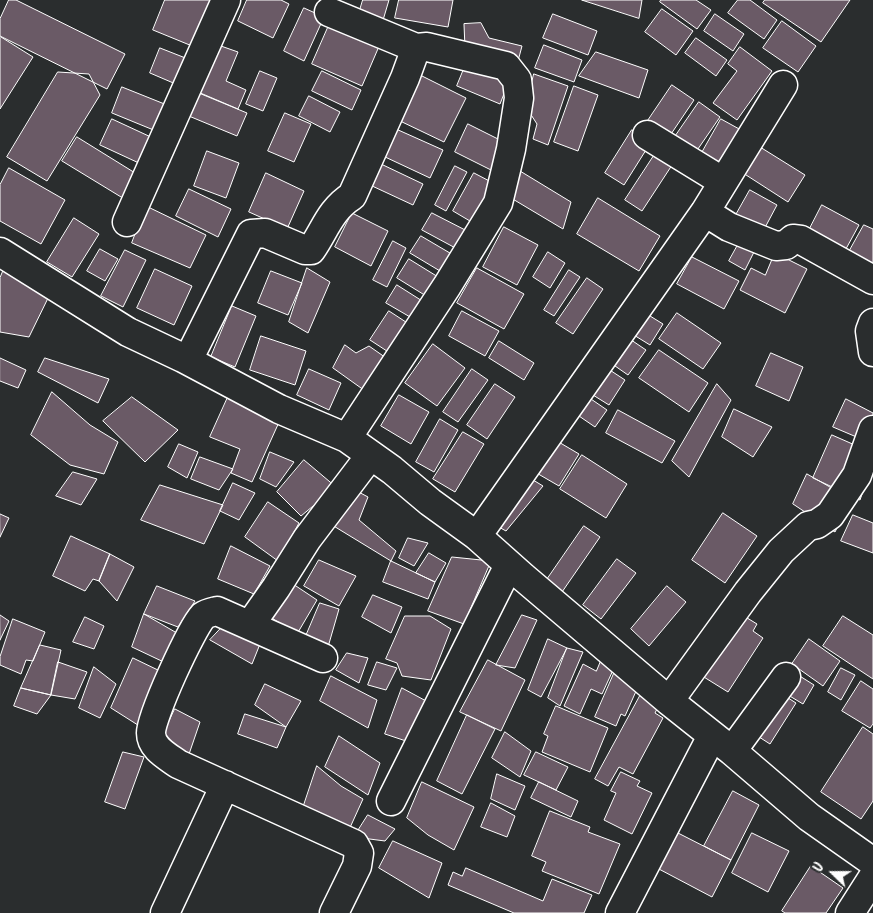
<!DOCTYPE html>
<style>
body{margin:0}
#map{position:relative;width:873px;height:913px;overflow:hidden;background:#2a2d2e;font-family:Kalam,sans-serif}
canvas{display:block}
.north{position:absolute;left:808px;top:848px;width:50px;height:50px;-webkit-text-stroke:4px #2a2d2e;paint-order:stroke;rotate:292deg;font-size:14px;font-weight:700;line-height:20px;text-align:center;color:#fff}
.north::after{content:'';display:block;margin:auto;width:18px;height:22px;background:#fff;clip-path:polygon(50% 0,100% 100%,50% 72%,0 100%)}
</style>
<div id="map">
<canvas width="873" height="913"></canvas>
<div class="north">U</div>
</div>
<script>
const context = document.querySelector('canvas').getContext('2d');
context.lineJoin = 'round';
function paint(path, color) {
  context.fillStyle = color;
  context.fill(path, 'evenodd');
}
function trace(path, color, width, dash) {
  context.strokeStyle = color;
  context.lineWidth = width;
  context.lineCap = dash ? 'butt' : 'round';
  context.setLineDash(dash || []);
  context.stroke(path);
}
const building = new Path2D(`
 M9 0H16L125 54 107 89 0 36V19Z
 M165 0H215L197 48 153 30Z
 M247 0H281L289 4 273 38 238 21Z
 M363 0H389L381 27 357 20Z
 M399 0H453L448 27 395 18Z
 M582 0H642L639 18Z
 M661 0H696L711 10 697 29 660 2Z
 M738 0H750L777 20 764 39 728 13Z
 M765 0H850L821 42 763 3Z
 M304 8 324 17 304 61 284 51Z
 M662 9 693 31 676 55 645 32Z
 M553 14 597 31 588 55 543 38Z
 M715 14 744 34 733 51 704 31Z
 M782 21 816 46 798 72 763 48Z
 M330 23 380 44 362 86 312 64Z
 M481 23 489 38 522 46 518 61 465 48 464 24Z
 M1 37 33 57 0 109V38Z
 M696 38 727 60 716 76 685 53Z
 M218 45 238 52 226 81 246 90 238 109 198 92Z
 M544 45 582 60 574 82 535 68Z
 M740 47 772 71 737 120 713 103 737 71 728 64Z
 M160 48 188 59 178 85 150 73Z
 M596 52 648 70 639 98 579 76Z
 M466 64 509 81 500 104 457 86Z
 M260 71 277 78 263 111 246 104Z
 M322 71 361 90 352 110 312 91Z
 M58 72 89 74 100 95 47 181 7 157Z
 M534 74 568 86 548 145 533 139 537 124 526 107Z
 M420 75 466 98 444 142 398 120Z
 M672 85 694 100 667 140 645 125Z
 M574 86 598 95 578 151 554 142Z
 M122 87 167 105 156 131 112 113Z
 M194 91 247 113 237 136 184 114Z
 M309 96 340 112 330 132 299 116Z
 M699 102 720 117 691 159 670 144Z
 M285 113 311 124 294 162 268 151Z
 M112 119 153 138 141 164 100 145Z
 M721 119 741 130 720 169 699 158Z
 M468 124 502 141 497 173 455 152Z
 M396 129 443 150 430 178 383 156Z
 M632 130 651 142 624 185 605 173Z
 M77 137 140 176 126 200 62 161Z
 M760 147 805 175 788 202 743 173Z
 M659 148 676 159 642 211 625 200Z
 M207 151 239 163 226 198 194 186Z
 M381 164 423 184 413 205 370 185Z
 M455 166 467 172 446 211 435 205Z
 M9 168 65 200 41 244 0 221V185Z
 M520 171 571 202 563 229 506 195Z
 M266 173 304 191 287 229 249 212Z
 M474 173 497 185 475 224 453 211Z
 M189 189 231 209 218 237 176 216Z
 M750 190 777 205 760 237 732 222Z
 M598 198 660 236 639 271 577 234Z
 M822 205 859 225 841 258 805 238Z
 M146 206 206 235 190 268 132 243Z
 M352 213 388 231 371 266 335 247Z
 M432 213 471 233 461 251 422 230Z
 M74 218 99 234 72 277 47 262Z
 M864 225 873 229V276L845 259Z
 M504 227 538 245 517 285 483 267Z
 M744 234 759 242 745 270 729 261Z
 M421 236 455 256 445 274 410 253Z
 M393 241 406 248 387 287 373 280Z
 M100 249 118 259 105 281 87 271Z
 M125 250 146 260 123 307 101 296Z
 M548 252 565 263 550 288 533 277Z
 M775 253 807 269 785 313 740 290 751 268 765 275Z
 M692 257 739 281 724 309 677 284Z
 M409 259 443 280 431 299 397 278Z
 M307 268 330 282 308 333 289 322Z
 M477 268 524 294 504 329 457 303Z
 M4 269 51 292 29 337 0 332V278Z
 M155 269 192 286 174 325 137 308Z
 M569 270 580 277 554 316 544 310Z
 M271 271 302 283 288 315 258 303Z
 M587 278 603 289 573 334 556 323Z
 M397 285 427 304 417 321 386 303Z
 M629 303 663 324 650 345 616 324Z
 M232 306 256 316 235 367 211 357Z
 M389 311 412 326 393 355 370 340Z
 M462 311 499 331 485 356 449 336Z
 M677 313 721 343 703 369 659 339Z
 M612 327 646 350 628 375 595 352Z
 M261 336 306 351 295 385 250 370Z
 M499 341 534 363 524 380 489 358Z
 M433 344 465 368 437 406 405 383Z
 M345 345 356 353 369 346 389 360 368 393 333 368Z
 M659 350 708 383 689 412 639 378Z
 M771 353 803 367 789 401 756 386Z
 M0 358 26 370 18 388 0 381Z
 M45 358 109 379 98 403 38 372Z
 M593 359 625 380 609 405 577 385Z
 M309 369 341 383 329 410 297 395Z
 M472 369 488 380 458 422 443 412Z
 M495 384 515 397 487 439 467 425Z
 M717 384 731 400 689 477 672 461Z
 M572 386 607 410 595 427 560 403Z
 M52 392 90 425 118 442 104 474 70 465 31 435Z
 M399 395 429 412 411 444 381 426Z
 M132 397 178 430 145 462 103 421Z
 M228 397 280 420 252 482 231 473 240 449 210 437Z
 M846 399 873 413V444L833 427Z
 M734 409 772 427 753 457 722 437Z
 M618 410 675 441 662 463 606 433Z
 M440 419 458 430 434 472 416 462Z
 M540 431 579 454 559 486 521 464Z
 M463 432 484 444 455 492 433 479Z
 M832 435 873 453V462L860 500 813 478Z
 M179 444 198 452 187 478 168 467Z
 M270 452 294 462 276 487 260 479Z
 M582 455 627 484 606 518 560 489Z
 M200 457 233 469 219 490 191 479Z
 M304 460 336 487 301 516 277 492Z
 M515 469 543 486 506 531 486 520Z
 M73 472 97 479 81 505 56 496Z
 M807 474 851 499 835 532 793 504Z
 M233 483 255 493 239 520 220 511Z
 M160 485 223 505 204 544 141 520Z
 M353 489 368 497 359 520 396 551 391 561 332 525Z
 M268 502 299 523 278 561 245 537Z
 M723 513 757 536 725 583 692 560Z
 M0 514 9 518 0 537Z
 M853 515 873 523V553L841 541Z
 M584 526 600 537 562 592 546 581Z
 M71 536 110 554 99 581 93 579 85 591 53 576Z
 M408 538 428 543 414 566 399 558Z
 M231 546 270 566 254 594 218 579Z
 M429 553 446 563 435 582 416 573Z
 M110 554 134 567 117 601 99 581Z
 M452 557 491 561 464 624 428 611Z
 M617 559 636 573 601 619 583 605Z
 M319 560 356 576 339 606 304 586Z
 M391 561 435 582 428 599 383 582Z
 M290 582 317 600 297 634 267 615Z
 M157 586 195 601 178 627 144 614Z
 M667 586 686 602 649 646 631 629Z
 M373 595 402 607 391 633 362 617Z
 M320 603 339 609 328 647 303 643Z
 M739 613 757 624 753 631 763 638 728 692 699 674Z
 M144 614 182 636 170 665 132 647Z
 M0 615 9 621 0 640Z
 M522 615 537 620 515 668 496 665Z
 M405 616H430L451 629 431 680 402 676 397 663 386 659Z
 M843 616 873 635V679L823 646Z
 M85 617 104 626 94 649 73 642Z
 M13 619 45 632 33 661 26 660 21 674 0 665V657Z
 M226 623 260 644 252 664 210 640Z
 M548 639 567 648 541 697 528 690Z
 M809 639 840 661 823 686 792 664Z
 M40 645 61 650 51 695 21 688Z
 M567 648 583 652 560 706 548 698Z
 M347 653 368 658 359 683 336 670Z
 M133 658 162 672 141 727 111 708Z
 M488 660 525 680 501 731 460 712Z
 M601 661 614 668 602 694 591 689 580 714 564 706 583 664 596 671Z
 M58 662 87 672 75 699 51 695Z
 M377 662 397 668 386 690 368 685Z
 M94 667 116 684 100 718 79 708Z
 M841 668 855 675 841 700 828 692Z
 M616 669 641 680 625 716 621 714 616 726 595 717Z
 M795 673 814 685 803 704 783 692Z
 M331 676 377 700 368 728 320 701Z
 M861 681 873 689V724L870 728 842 711Z
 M265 684 301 701 286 727 255 705Z
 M21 688 51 695 37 714 14 706Z
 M402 688 428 702 415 744 385 734Z
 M782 694 796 703 770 744 756 735Z
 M640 696 658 707 655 713 663 718 633 774 619 767 608 786 595 779Z
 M556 706 608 728 590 772 542 752 548 736 544 734Z
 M175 709 200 722 187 760 159 743Z
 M245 714 286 727 277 748 238 734Z
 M467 715 495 729 462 794 437 781Z
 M863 727 873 734V801L861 819 821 792Z
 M505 732 531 751 520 777 492 758Z
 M339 736 380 763 368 795 325 767Z
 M123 752 144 757 125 809 105 802Z
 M536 752 568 767 556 790 524 775Z
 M317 766 341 786 363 799 348 832 303 808Z
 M621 772 640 781 637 786 652 793 632 834 604 820 616 793 611 791Z
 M497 774 525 786 515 810 491 799Z
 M422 782 474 807 454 850 428 835 407 818Z
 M539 782 578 801 571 817 531 798Z
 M733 791 759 805 731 860 704 846Z
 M491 803 515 816 507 837 481 827Z
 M550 811 590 827 588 832 620 844 599 894 542 871 546 862 532 856Z
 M368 815 395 829 385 841 354 837Z
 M676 832 731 860 712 897 657 868Z
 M752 833 789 851 768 892 732 873Z
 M393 841 442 863 429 898 379 868Z
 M811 866 843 888 826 913H785L782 911Z
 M466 868 543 901 552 879 592 895 584 913H514L448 885 453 872 462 876Z`);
const minor = new Path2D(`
 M329 12 416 48 427 47 506 66 517 80 519 98 511 149 498 203 447 286 347 438
 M647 135 722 181
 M705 212 729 227 776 246 786 245 793 239 801 240 873 280
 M127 222 226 0
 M0 252 128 332 183 358 279 409 347 438 392 470 430 502 477 536 523 577 669 701 732 751 809 817 873 862
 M873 323 870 331 873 352
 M188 360 251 234 265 233 305 250H311C325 230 330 210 352 196L405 78 416 48
 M477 536 705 212 783 85
 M250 625 276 588 307 539 370 456
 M323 658 217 611C213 612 207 613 203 616 191 629 151 716 151 733 151 748 167 756 178 764L354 844 359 853 357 866 334 913
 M669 701 748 592 781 551 808 526 817 524 830 515 857 475 873 430
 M732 751 786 677
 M391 801 509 565
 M165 913 225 785
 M620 913 712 736
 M850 913 873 877`);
paint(building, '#6a5a66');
trace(building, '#fff', 1);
trace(minor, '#fff', 31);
trace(minor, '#2a2d2e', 28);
</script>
